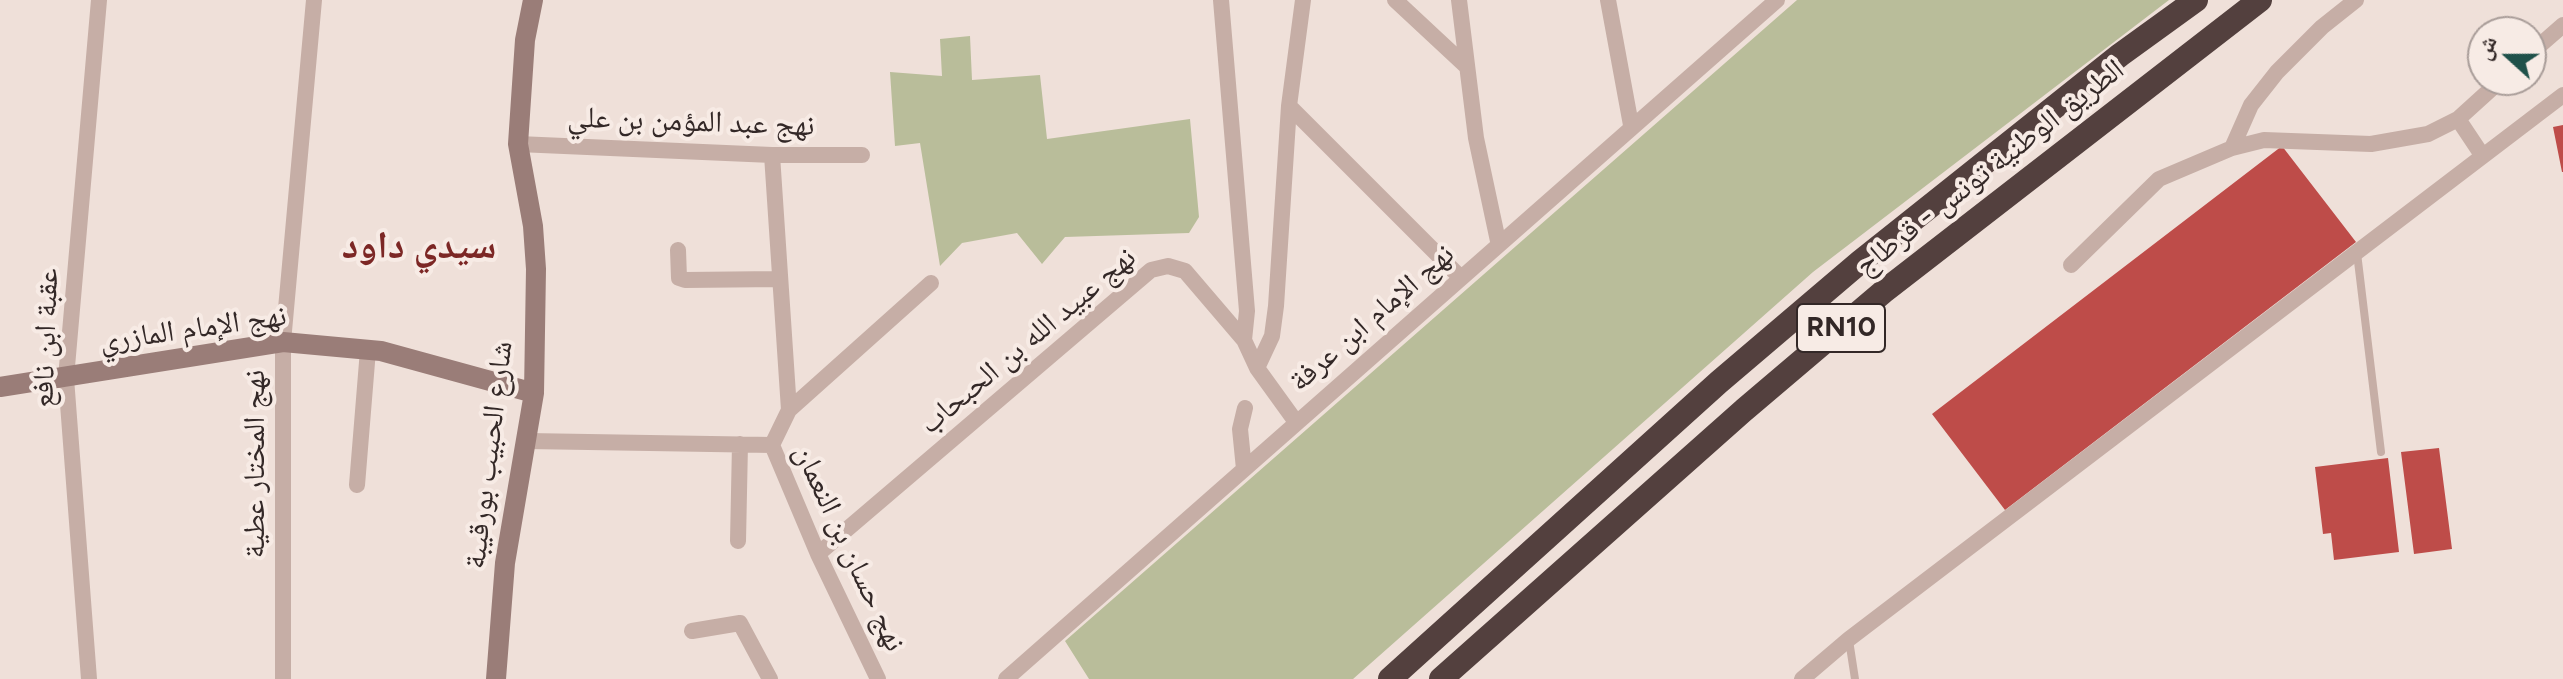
<!DOCTYPE html>
<meta charset="utf-8">
<style>
body{margin:0}
#map{position:relative;width:2563px;height:679px;overflow:hidden;background:#efe0d9;font-family:Figtree,"Noto Naskh Arabic",sans-serif}
canvas{display:block}
.north{position:absolute;left:2467px;top:16px;width:80px;height:80px;box-sizing:border-box;background:#f7ebe5;border:2px solid #a99d99;border-radius:50%;rotate:291deg;font-size:22px;font-weight:700;line-height:32px;text-align:center;color:#332827}
.north::after{content:'';display:block;margin:auto;width:28px;height:36px;background:#1f514a;clip-path:polygon(50% 0,100% 100%,50% 72%,0 100%)}
</style>
<div id="map">
<canvas width="2563" height="679"></canvas>
<div class="north">ش</div>
</div>
<script>
const ctx = document.querySelector('canvas').getContext('2d');
ctx.lineJoin = 'round';
function paint(path, color) { ctx.fillStyle = color; ctx.fill(path, 'evenodd'); }
const toPath = rows => new Path2D(rows.map(r => 'M' + r).join(''));
function strokePath(path, color, width, dash) { ctx.strokeStyle = color; ctx.lineWidth = width; ctx.lineCap = dash ? 'butt' : 'round'; ctx.setLineDash(dash || []); ctx.stroke(path); }
function drawText(font, color, halo, rows, align = 'center') {
  ctx.font = font + ' Figtree,"Noto Naskh Arabic",sans-serif'; ctx.lineWidth = 8; ctx.setLineDash([]); ctx.textBaseline = 'middle'; ctx.strokeStyle = halo; ctx.fillStyle = color; for (const [text, x, y, turn = 0] of rows) {
    ctx.save(); ctx.translate(x, y); ctx.rotate((+turn || 0) * Math.PI / 180); ctx.textAlign = isNaN(turn) ? turn : align; if (halo) ctx.strokeText(text, 0, 0); ctx.fillText(text, 0, 0); ctx.restore();
  }
}
const green = toPath([
 [1797,0,2169,0,1813,272,1353,679,1089,679,1065,641],
 [970,36,972,80,1040,75,1047,139,1190,119,1199,217,1189,233,1065,237,1042,264,1017,233,962,243,940,266,920,143,895,146,890,72,942,76,940,39]
]);
const building = toPath([
 [2563,125,2563,172,2562,172,2553,127],
 [2282,146,2356,242,2005,510,1932,414],
 [2439,448,2452,549,2414,554,2401,452],
 [2388,458,2399,552,2334,560,2331,533,2323,534,2315,467]
]);
const lane = toPath([
 [2357,253,2381,452],
 [1849,640,1855,679]
]);
const street = toPath([
 [1221,0,1247,311,1244,340],
 [1395,0,1467,67],
 [1459,0,1476,138,1498,241],
 [1608,0,1631,125],
 [2531,53,2563,25],
 [1289,106,1461,278],
 [2458,119,2482,155],
 [518,144,772,155,862,155],
 [2232,148,2251,105,2277,72,2322,27,2356,0],
 [772,155,789,410],
 [678,250,679,278,685,280,779,279],
 [2071,265,2159,179,2232,148,2264,140,2371,144,2428,134,2458,119,2501,80],
 [1257,368,1272,336,1276,306,1289,106,1303,0],
 [527,441,772,445,818,554,878,679],
 [772,445,789,410,931,283],
 [1244,469,1240,429,1245,408],
 [357,485,368,350],
 [738,541,740,444],
 [818,554,1151,270,1168,266,1185,271,1244,340,1257,368,1296,422],
 [692,631,740,623,770,679],
 [89,679,66,378,99,0],
 [283,679,283,342,314,0],
 [1006,679,1777,0],
 [1802,679,1849,639,2563,95]
]);
const secondary = toPath([
 [0,387,283,342,381,351,534,393],
 [496,679,505,563,534,393,536,269,533,226,518,144,525,40,533,0]
]);
const highway = toPath([
 [1390,679,1719,382,1860,262,2120,55,2196,0],
 [1441,679,1744,410,1883,292,2260,0]
]);
const shields = [
 [1841,328,88]
];
const shieldNames = [
 ["RN10",1841,328]
];
const streetNames = [
 ["نهج عبد المؤمن بن علي",691,122,2],
 ["الطريق الوطنية تونس - قرطاج",1990,168,-38],
 ["نهج الإمام ابن عرفة",1372,318,-41],
 ["نهج الإمام المازري",193,329,-8],
 ["عقبة ابن نافع",46,338,-88],
 ["نهج عبيد الله بن الحبحاب",1028,341,-40],
 ["شارع الحبيب بورقيبة",489,455,-83],
 ["نهج المختار عطية",255,464,-90],
 ["نهج حسان بن النعمان",849,548,65]
];
const districtNames = [
 ["سيدي داود",419,247]
];
paint(green, '#b9bd9a');
paint(building, '#be4c49');
strokePath(lane, '#c6aea6', 8);
strokePath(street, '#c6aea6', 16);
strokePath(secondary, '#9a7d78', 20);
strokePath(highway, '#53403e', 24);
for (const [x, y, w] of shields) { const box = new Path2D(); box.roundRect(x - w / 2, y - 24, w, 48, 6); ctx.fillStyle = '#f7ebe5'; ctx.fill(box); strokePath(box, '#332827', 2); }
drawText('bold 28px', '#332827', null, shieldNames);
drawText('30px', '#332827', '#f7ebe5', streetNames);
drawText('bold 38px', '#7c2725', '#f7ebe5', districtNames);
</script>
